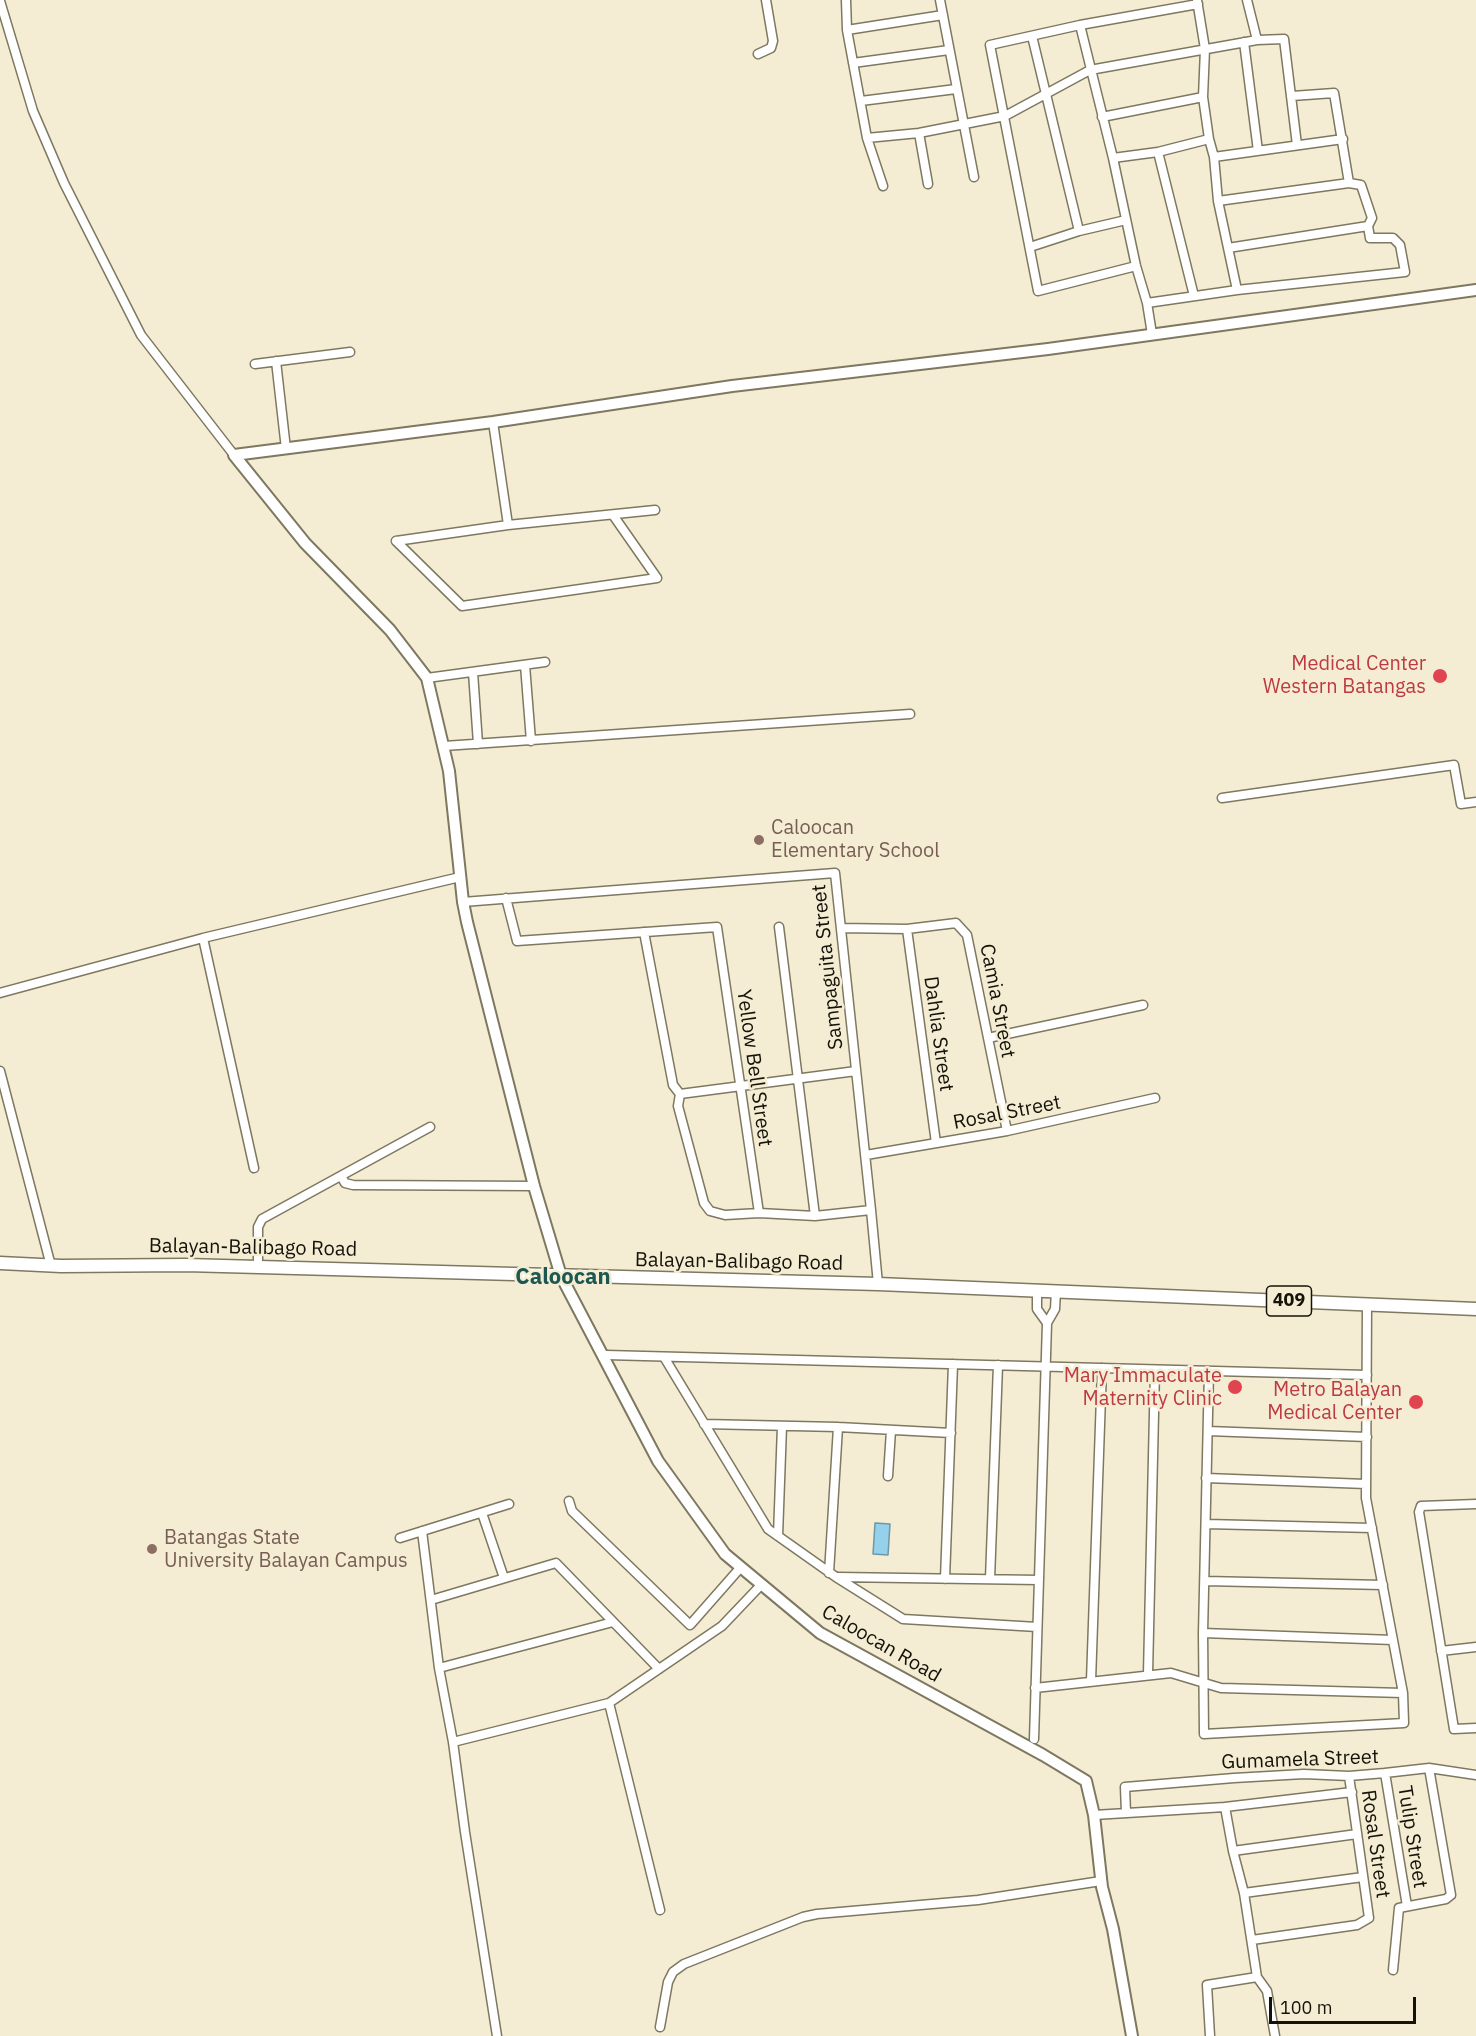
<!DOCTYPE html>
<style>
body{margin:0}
#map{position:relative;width:1476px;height:2036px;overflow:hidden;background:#f4edd3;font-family:"IBM Plex Sans",sans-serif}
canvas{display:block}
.scale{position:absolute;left:1269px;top:1997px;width:147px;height:27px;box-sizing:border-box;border:3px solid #141209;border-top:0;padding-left:8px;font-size:18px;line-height:21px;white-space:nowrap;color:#141209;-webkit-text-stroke:4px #f4edd3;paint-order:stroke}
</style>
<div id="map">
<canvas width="1476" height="2036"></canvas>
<div class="scale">100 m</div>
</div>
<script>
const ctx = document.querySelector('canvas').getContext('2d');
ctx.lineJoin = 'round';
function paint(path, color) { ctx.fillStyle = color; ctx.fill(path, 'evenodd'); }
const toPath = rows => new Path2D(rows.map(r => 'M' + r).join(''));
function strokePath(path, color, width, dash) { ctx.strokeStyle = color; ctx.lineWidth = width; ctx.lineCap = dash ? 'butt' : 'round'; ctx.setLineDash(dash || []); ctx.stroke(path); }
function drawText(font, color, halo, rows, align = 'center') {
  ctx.font = font + ' "IBM Plex Sans",sans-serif'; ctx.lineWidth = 5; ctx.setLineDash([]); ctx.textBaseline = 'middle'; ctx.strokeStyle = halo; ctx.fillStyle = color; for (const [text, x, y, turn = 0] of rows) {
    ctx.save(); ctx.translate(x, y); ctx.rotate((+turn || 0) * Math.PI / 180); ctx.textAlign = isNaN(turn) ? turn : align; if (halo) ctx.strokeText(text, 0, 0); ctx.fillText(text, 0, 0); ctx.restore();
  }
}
const water = toPath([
 [875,1523,890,1524,888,1555,873,1554,875,1523]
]);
const minor = toPath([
 [846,0,847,30,867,138,883,186],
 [940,0,974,177],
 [1197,0,1205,49,1203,97,1209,139,1214,157,1218,201,1237,290],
 [0,1,33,111,64,183,141,335,234,455],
 [1080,25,1113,158,1136,266,1147,303,1152,334],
 [847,30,943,15],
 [1032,36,1079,231],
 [1257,40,1284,39,1297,145],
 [1244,42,1258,151],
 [758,54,771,48,773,41,766,0],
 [853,63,949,50],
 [1292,96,1334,93,1349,183],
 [861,101,956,89],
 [1102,117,1203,97],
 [919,133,928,184],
 [867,138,919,133,1005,116,1090,70,1257,40,1247,0],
 [1158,152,1194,296],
 [1214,157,1343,139],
 [1113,158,1158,152,1209,139],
 [1218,201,1349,183,1361,185,1372,218,1368,226,1228,248],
 [1030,247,1079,231,1126,220],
 [1136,266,1038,291,990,45,1080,25,1198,4],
 [1147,303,1237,290,1405,272,1400,245,1393,238,1370,238,1368,226],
 [276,361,286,449],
 [255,364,350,352],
 [493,422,508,525],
 [396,541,462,606,657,578,613,515],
 [396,541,508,525,655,510],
 [525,665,531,741],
 [473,672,478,744],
 [427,678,545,662],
 [444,746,910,714],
 [1222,798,1454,765,1461,804,1476,802],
 [506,898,517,941,717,927,759,1213],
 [463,902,835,873,871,1210,878,1284],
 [779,927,815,1216],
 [841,928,907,929,956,923,967,935,1007,1131],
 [907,929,936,1143],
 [644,932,673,1085,680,1094,678,1106,704,1203,710,1211,725,1215,759,1213,815,1216,871,1210],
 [203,938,254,1168],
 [0,993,203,938,460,877],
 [988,1038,1143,1005],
 [0,1071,51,1266],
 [680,1094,856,1071],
 [866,1155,1007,1131,1155,1098],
 [341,1176,345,1183,353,1185,534,1186],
 [258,1267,258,1227,262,1219,430,1127],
 [1037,1290,1037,1309,1047,1323],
 [606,1355,1367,1375],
 [664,1357,768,1529,836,1577,903,1619,1037,1627],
 [1209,1371,1203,1633,1204,1734,1404,1723,1403,1693,1366,1498,1367,1304],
 [704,1424,838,1427,951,1433],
 [1208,1431,1367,1437],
 [888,1476,891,1430],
 [1206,1478,1366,1484],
 [569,1501,572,1511,690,1625,741,1567],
 [1476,1504,1421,1506,1419,1512,1454,1729,1476,1728],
 [482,1513,504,1578],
 [1206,1524,1372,1528],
 [422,1531,439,1668,453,1742,465,1832,497,2036],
 [778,1536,782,1426],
 [400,1538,509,1504],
 [829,1573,838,1427],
 [838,1577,1039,1580],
 [945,1579,953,1364],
 [990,1579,998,1365],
 [1205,1581,1383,1585],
 [431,1600,556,1563,659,1669],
 [1203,1633,1393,1640],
 [1441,1651,1476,1647],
 [439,1668,613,1622],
 [1148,1674,1155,1370],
 [1091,1681,1102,1368],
 [1035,1688,1171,1673,1221,1688,1403,1693],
 [609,1703,660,1910],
 [1034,1739,1047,1323,1055,1309,1056,1291],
 [453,1742,609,1703,722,1626,761,1585],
 [1385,1773,1407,1906],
 [1225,1807,1233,1851,1244,1893,1257,1977,1267,1991,1275,2036],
 [1126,1813,1125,1787,1234,1778,1304,1774,1349,1776,1385,1773,1429,1768,1476,1775],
 [1094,1815,1225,1807,1352,1792],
 [1233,1851,1357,1834],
 [1244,1893,1363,1877],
 [1252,1940,1357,1925,1369,1918,1349,1776],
 [1393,1970,1399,1908,1446,1899,1451,1895,1429,1768],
 [660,2027,668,1982,673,1972,684,1964,803,1917,817,1914,978,1900,1101,1881],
 [1210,2036,1207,1985,1257,1977]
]);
const tertiary = toPath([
 [234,455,305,543,390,630,427,678,449,771,463,902,467,922,534,1186,561,1276,658,1461,725,1554,820,1633,1043,1755,1086,1781,1094,1815,1102,1887,1113,1929,1132,2036],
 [234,455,493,422,732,386,1048,349,1476,290]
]);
const primary = toPath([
 [0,1263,61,1266,186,1265,878,1284,1476,1309]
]);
const markers = [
 [1440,676,8,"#e0444e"],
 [759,840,6,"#8d6e63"],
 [1235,1387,8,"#e0444e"],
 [1416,1402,8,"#e0444e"],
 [152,1549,6,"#8d6e63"]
];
const shields = [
 [1289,1301,45]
];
const shieldNames = [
 ["409",1289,1301]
];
const healthNames = [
 ["Medical Center",1426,664],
 ["Western Batangas",1426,687],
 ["Mary Immaculate",1222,1376],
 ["Maternity Clinic",1222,1399],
 ["Metro Balayan",1402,1390],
 ["Medical Center",1402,1413]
];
const educationNames = [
 ["Caloocan",771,828],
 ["Elementary School",771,851],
 ["Batangas State",164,1538],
 ["University Balayan Campus",164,1561]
];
const streetNames = [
 ["Sampaguita Street",828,967,-96],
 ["Camia Street",997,1001,79],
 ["Dahlia Street",938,1034,82],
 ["Yellow Bell Street",754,1068,82],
 ["Rosal Street",1007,1113,-11],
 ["Balayan-Balibago Road",253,1248,1],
 ["Balayan-Balibago Road",739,1262,1],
 ["Caloocan Road",881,1644,30],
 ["Gumamela Street",1300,1760,-2],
 ["Tulip Street",1412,1837,81],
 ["Rosal Street",1375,1844,82]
];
const quarterNames = [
 ["Caloocan",563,1278]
];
paint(water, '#95d1eb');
strokePath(water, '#6e98a7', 1.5);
strokePath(minor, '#7e7861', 11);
strokePath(tertiary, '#7e7861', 14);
strokePath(primary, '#7e7861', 15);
strokePath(minor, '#fff', 8);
strokePath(tertiary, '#fff', 10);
strokePath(primary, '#fff', 12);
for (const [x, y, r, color] of markers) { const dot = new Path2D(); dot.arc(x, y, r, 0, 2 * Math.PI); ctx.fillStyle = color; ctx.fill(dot); strokePath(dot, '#f4edd3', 2); }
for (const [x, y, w] of shields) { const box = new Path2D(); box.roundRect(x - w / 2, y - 15, w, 30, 4.5); ctx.fillStyle = '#f4edd3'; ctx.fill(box); strokePath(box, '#141209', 1.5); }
drawText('bold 18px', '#141209', null, shieldNames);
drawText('20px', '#be3a42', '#f4edd3', healthNames, 'right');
drawText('20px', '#785e54', '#f4edd3', educationNames, 'left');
drawText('20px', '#141209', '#f4edd3', streetNames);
drawText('bold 22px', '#1e5752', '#f4edd3', quarterNames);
</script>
